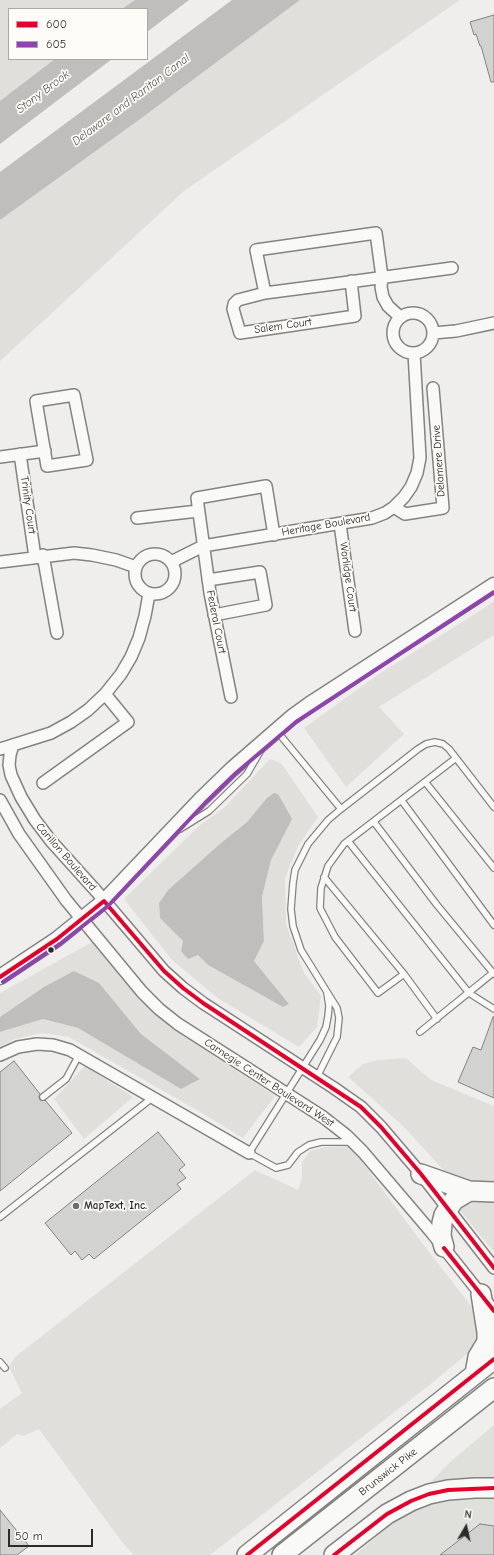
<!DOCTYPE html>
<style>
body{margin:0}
#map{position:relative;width:494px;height:1555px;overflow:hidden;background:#efeeec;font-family:"Comic Neue",sans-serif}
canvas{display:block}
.legend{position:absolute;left:8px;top:8px;width:140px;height:52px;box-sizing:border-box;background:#fdfcf7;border:1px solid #a9a8a5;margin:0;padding:5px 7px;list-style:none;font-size:12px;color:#2b2b2b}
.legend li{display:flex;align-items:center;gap:8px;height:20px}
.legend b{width:20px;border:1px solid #a9a8a5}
.north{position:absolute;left:446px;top:1507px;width:40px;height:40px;-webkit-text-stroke:3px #fdfcf7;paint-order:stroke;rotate:9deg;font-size:11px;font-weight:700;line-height:16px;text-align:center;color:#2b2b2b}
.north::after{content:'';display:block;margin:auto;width:14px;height:18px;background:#2b2b2b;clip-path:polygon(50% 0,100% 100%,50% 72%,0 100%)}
.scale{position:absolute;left:8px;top:1529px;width:85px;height:18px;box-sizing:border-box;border:2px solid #2b2b2b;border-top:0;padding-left:5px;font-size:12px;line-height:14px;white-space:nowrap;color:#2b2b2b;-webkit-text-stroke:3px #fdfcf7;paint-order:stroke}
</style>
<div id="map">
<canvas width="494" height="1555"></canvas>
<ul class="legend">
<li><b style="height:5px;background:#e4002b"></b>600</li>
<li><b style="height:5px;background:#8e44ad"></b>605</li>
</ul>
<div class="north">N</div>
<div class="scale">50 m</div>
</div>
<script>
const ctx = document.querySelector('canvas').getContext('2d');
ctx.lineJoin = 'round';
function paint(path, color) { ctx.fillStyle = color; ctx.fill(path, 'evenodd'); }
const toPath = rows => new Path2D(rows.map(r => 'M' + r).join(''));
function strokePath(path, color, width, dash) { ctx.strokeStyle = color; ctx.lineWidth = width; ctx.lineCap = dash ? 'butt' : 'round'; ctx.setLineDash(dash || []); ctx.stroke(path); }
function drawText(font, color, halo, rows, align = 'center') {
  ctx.font = font + ' "Comic Neue",sans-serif'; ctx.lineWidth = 3.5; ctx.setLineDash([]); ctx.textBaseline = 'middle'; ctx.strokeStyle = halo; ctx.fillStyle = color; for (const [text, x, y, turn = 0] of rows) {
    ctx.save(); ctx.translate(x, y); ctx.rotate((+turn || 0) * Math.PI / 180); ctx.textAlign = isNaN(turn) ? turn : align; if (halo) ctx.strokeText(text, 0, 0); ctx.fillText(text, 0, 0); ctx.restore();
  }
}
const built = toPath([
 [494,1425,494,1555,355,1555,383,1531,449,1463]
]);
const green = toPath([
 [0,0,150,0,138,9,9,9,9,59,75,59,0,118],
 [300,0,460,0,184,191,0,361,0,220,143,117],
 [494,601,494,635,379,707,404,734,346,787,304,728,379,674,483,609],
 [270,759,281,763,318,817,298,846,285,878,286,924,304,973,321,996,317,1027,299,1047,219,999,172,960,124,899,200,825,225,807],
 [267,798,291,819,271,860,262,897,264,941,254,961,289,1004,283,1007,208,965,198,955,181,951,183,941,160,918,159,903,168,890,221,843,247,822],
 [94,941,140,997,182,1035,275,1096,243,1138,202,1113,69,1037,42,1033,14,1039,0,1047,0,1032,43,1019,78,1028,181,1089,200,1079,141,1034,99,983,0,1017,0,993],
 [406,1058,431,1080,494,1106,494,1183,473,1183,450,1177,403,1126,348,1077,363,1064,377,1060],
 [85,1066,133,1097,84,1139,54,1099],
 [350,1146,422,1243,475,1311,480,1343,432,1383,210,1555,134,1555,122,1542,39,1429,24,1436,17,1434,0,1448,0,1409,22,1393,9,1367,15,1357,255,1170,298,1190,302,1178,302,1162,310,1151,325,1147],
 [467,1199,494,1200,494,1252,457,1207]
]);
const water = toPath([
 [135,0,189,0,147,32,147,9,122,9],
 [232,0,300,0,143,117,0,220,0,172],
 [55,59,112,59,0,144,0,101],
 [274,793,278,794,292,819,271,860,262,897,264,941,254,961,289,1004,283,1007,208,965,198,955,188,959,181,951,183,941,160,918,159,903,168,890,221,843,247,822,267,798],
 [74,971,99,983,141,1034,200,1079,181,1089,78,1028,43,1019,0,1032,0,1017,44,987]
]);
const building = toPath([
 [494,15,494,82,491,82,481,46,480,46,476,34,474,35,470,22,494,15],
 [493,1017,494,1017,494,1098,458,1082,473,1047,481,1050,493,1017],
 [14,1061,40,1094,39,1097,40,1100,45,1100,72,1133,0,1191,0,1072,14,1061],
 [158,1132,185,1165,179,1170,186,1178,177,1184,181,1189,94,1259,89,1254,82,1260,75,1251,71,1255,45,1223,158,1132],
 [0,1510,29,1546,17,1555,0,1555,0,1510],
 [480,1524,494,1526,494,1555,440,1555,480,1524]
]);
const service = toPath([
 [276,730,341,809],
 [426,783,494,868],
 [402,801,494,925],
 [374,822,437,905,494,974],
 [180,829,209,811,247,774,261,750],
 [348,841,469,993,494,1009],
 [324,877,404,974],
 [327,993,329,1006,328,1016,326,1027,320,1040,249,1153,276,1168,288,1165,298,1152,309,1145,321,1142,352,1142],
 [437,1019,404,974,378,993,335,937,320,908,321,888,328,866,344,844,456,758],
 [420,1032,494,972],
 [317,1077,337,1037,339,1018,337,1008,301,950,293,926,291,909,293,883,295,870,308,844,328,820,341,809,418,749,426,744,435,742,443,744,449,749,494,807],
 [43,1097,66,1079,79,1055],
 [0,1217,152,1098],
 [0,1362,5,1368]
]);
const minor = toPath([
 [351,281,355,316,240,333,233,309,234,304,238,300,265,293,334,284,452,268],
 [265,293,256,250,376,233,382,277,381,287,383,297,388,306,400,317],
 '393 333a20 20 0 1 1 40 0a20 20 0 1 1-40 0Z',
 [433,333,456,331,494,323],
 [74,395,87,460,47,466,36,401,74,395],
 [20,454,35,557],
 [0,457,45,451],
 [394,507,405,514,443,508,433,388],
 [137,518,198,511],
 [340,524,355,631],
 '135 574a20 20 0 1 1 40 0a20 20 0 1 1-40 0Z',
 [43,555,57,633],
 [0,562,74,553,92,555,116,560,136,567],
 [171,562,203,546,372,518,385,513,394,507,404,497,411,487,417,473,420,458,414,353],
 [208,580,260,572,266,605,214,615],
 [231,697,210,593,197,498,266,486,274,535],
 [13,745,10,755,9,765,11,775,21,797,35,820,51,841,97,892,164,971,183,988,203,1003,334,1088,361,1107,381,1127,421,1174,494,1268],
 [0,749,51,733,71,722,88,710,105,694,121,674,131,657,139,638,145,616,149,594],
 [43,783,128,722,105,694],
 [0,800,19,834,66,900,142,992,159,1009,178,1024,323,1117,346,1135,363,1152,432,1233,494,1311],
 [0,1055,18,1047,37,1044,53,1045,70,1050,249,1153]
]);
const tertiary = toPath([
 [0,977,57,939,104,901,201,799,232,769,292,717,310,704,494,585]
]);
const trunk = toPath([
 [421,1174,469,1191,494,1192],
 [444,1247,441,1236,442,1223,444,1215,454,1200,469,1191],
 [475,1374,478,1357,487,1342,487,1332,481,1294],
 [247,1555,494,1359],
 [282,1555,494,1388],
 [334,1555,387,1514,411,1501,429,1494,448,1490,475,1488,494,1488]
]);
const bus1 = toPath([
 [0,977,57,939,104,901,164,971,183,988,203,1003,361,1107,381,1127,421,1174,494,1268],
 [444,1248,494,1311],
 [247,1555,494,1359],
 [334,1555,387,1514,411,1501,429,1494,448,1490,494,1488]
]);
const bus2 = toPath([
 [3,982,60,944,108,906,205,803,236,773,296,722,494,592]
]);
const markers = [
 [51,950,3.5,"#2b2b2b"],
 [76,1206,4,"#706f6f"]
];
const streetNames = [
 ["Salem Court",283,326,-8],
 ["Delamere Drive",439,461,-94],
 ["Trinity Court",28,505,82],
 ["Heritage Boulevard",326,525,-10],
 ["Worlidge Court",348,577,82],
 ["Federal Court",216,622,79],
 ["Carillon Boulevard",66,857,49],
 ["Carnegie Center Boulevard West",269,1083,33],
 ["Brunswick Pike",388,1472,-38]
];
const poiNames = [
 ["MapText, Inc.",84,1206]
];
const waterNames = [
 ["Stony Brook",43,92,-37],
 ["Delaware and Raritan Canal",131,100,-37]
];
paint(built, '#dfdfdc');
paint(green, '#e0dfdc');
paint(water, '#bfbebc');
paint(building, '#d2d2d0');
strokePath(building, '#838382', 1);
strokePath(service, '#838382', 8);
strokePath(minor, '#838382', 14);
strokePath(tertiary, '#838382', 17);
strokePath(trunk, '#838382', 22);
strokePath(service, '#f9f9f7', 5.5);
strokePath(minor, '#f9f9f7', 11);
strokePath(tertiary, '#f9f9f7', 14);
strokePath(trunk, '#f9f9f7', 19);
strokePath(bus1, '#e4002b', 4);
strokePath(bus2, '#8e44ad', 4);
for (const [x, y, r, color] of markers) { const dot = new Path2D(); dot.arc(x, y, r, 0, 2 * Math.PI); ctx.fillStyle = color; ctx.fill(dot); strokePath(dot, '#fdfcf7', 1.5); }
drawText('11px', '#2b2b2b', '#fdfcf7', streetNames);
drawText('bold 11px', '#2b2b2b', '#fdfcf7', poiNames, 'left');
drawText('italic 12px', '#575756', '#fdfcf7', waterNames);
</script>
